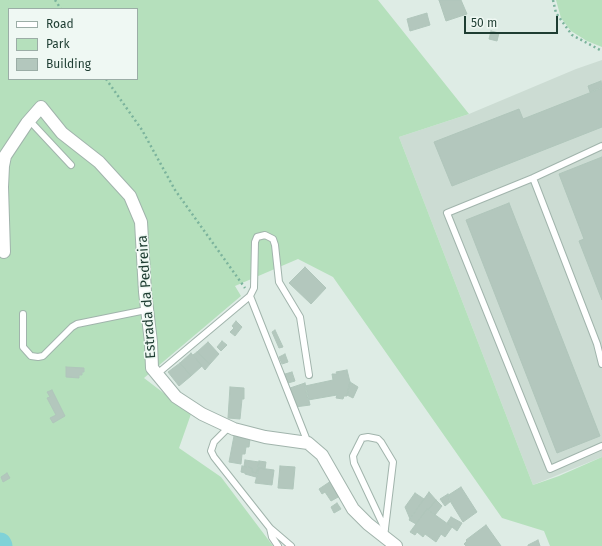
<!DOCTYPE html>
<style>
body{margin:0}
#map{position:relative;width:602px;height:546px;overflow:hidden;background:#deece5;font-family:"Fira Sans",sans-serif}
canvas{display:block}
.legend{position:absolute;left:8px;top:8px;width:130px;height:72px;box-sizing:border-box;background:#eff8f3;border:1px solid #9bada6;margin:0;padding:5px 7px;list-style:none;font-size:12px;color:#1e3d32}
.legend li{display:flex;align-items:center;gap:8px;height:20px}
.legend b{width:20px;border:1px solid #9bada6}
.scale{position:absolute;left:464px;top:16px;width:94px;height:18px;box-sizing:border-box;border:2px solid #1e3d32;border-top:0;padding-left:5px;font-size:12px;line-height:14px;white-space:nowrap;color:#1e3d32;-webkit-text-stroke:3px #eff8f3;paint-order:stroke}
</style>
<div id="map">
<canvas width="602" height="546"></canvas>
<ul class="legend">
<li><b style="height:5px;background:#fff"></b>Road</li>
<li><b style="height:11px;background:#b5e0bc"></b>Park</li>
<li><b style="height:11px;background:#b3c7bd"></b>Building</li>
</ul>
<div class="scale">50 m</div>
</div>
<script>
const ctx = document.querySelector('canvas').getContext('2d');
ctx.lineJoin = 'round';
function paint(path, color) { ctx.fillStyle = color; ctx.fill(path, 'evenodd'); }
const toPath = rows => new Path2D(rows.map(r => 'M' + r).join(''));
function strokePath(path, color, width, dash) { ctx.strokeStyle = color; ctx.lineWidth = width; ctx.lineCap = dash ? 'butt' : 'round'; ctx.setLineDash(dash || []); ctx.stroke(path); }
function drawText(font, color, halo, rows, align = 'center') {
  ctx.font = font + ' "Fira Sans",sans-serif'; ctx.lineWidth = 3; ctx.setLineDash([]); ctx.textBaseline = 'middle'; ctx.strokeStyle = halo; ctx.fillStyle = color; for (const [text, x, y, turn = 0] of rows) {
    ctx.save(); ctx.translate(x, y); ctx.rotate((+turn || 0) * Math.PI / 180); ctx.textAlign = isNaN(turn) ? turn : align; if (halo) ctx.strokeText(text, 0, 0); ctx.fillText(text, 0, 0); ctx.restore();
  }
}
const built = toPath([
 [602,60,602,457,533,485,399,137,469,114,576,69]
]);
const green = toPath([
 [0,0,378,0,469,114,399,137,533,485,559,476,602,457,602,546,550,546,544,531,502,518,333,277,298,259,235,286,241,296,144,378,191,414,179,448,221,477,273,546,0,546],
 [9,9,137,9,137,79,9,79],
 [556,0,602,0,602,47,587,41,571,31,561,18]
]);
const river = toPath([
 [0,544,1,546]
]);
const building = toPath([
 [439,0,461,0,467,14,446,21,439,0],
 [427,14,430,25,410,31,407,19,427,13,427,14],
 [491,31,499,33,497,41,489,39,491,31],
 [601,81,602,87,590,92,588,86,601,81],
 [602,88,602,127,452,186,434,142,519,109,523,119,602,88],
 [602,157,602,300,579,241,584,239,559,174,602,157],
 [509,203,600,436,557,453,466,220,509,203],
 [305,267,326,288,311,304,289,283,305,267],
 [236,321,242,327,235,336,230,332,234,328,232,326,236,321],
 [275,330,283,347,279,348,272,332,275,330],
 [222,341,227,345,221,351,217,347,222,341],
 [208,342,219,354,210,364,197,352,208,342],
 [197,352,210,364,205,370,193,355,197,352],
 [191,353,202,366,191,376,180,363,191,353],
 [285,354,288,362,282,364,279,357,285,354],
 [180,363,191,376,179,386,168,372,180,363],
 [66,367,84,368,84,372,82,372,82,375,79,375,79,378,66,377,66,367],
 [347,370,350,382,347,396,344,396,343,399,336,398,337,395,308,400,305,386,333,380,332,374,337,374,336,372,347,370],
 [292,372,295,381,288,383,285,374,292,372],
 [350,382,358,387,353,398,347,395,350,382],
 [305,383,310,405,295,407,290,388,305,383],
 [230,387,244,388,244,399,242,399,240,419,228,418,230,387],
 [52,390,65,416,53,423,50,418,56,415,47,398,50,397,47,392,52,390],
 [234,436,250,439,249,447,246,447,245,454,242,454,241,464,229,462,234,436],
 [245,460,259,462,257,473,252,472,252,468,244,466,245,460],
 [259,461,266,462,265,469,259,468,258,472,257,472,259,461],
 [242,466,252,468,252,472,257,473,256,477,245,474,245,473,241,472,242,466],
 [280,466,295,467,293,489,278,488,280,466],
 [259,468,274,470,272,485,255,483,259,468],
 [7,473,10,478,3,482,1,477,7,473],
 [331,481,340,496,331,501,325,492,322,494,319,489,331,481],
 [461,487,477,512,463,522,447,496,461,487],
 [429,492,436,500,428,510,427,509,416,524,409,520,429,492],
 [415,493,424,499,410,519,405,507,415,493],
 [448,494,449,496,447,496,451,501,445,506,440,499,448,494],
 [436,500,442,506,435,515,428,510,436,500],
 [337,503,341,509,334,513,331,507,337,503],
 [427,509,452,527,445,537,441,534,436,542,425,534,423,537,417,532,415,535,410,532,427,509],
 [451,517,462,523,457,531,447,523,451,517],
 [486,525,501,546,466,546,464,544,467,541,466,540,486,525],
 [538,540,540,546,528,546,528,545,538,540]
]);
const path = toPath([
 [55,0,61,9],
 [553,0,556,13,572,35,602,51],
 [106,79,142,130,175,190,245,288]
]);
const lane = toPath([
 [29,120,71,165],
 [602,146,533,178,447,213,550,469,602,446],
 [533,178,597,344,602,364],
 [250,296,308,443],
 [23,314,23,347,31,356,38,357,43,356,72,327,77,324,146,310],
 [157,374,250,296,254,288,255,242,257,237,265,235,273,239,275,245,279,282,300,317,309,375],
 [229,427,214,442,211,451,214,457,270,528,291,546],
 [270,528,272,537,278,546],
 [384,537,393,462,381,442,378,439,368,437,362,438,353,456,354,463,385,529]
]);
const street = toPath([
 [4,252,2,187,3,166,5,156,27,123,41,107,62,133,99,162,130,196,141,222,145,292,151,342,152,368,176,397,202,414,234,429,265,437,308,443,322,455,353,509,368,524,396,546]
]);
const streetNames = [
 ["Estrada da Pedreira",147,297,-94]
];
paint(built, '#ccdcd3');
paint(green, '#b5e0bc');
strokePath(river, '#80d2d7', 23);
paint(building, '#b3c7bd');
strokePath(building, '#b0c6bb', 1);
strokePath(lane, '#a1b4ac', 8);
strokePath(street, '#a1b4ac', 14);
strokePath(path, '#7bb39c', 2.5, [2, 3]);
strokePath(lane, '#fff', 6);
strokePath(street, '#fff', 12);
drawText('14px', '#1e3d32', '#eff8f3', streetNames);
</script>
